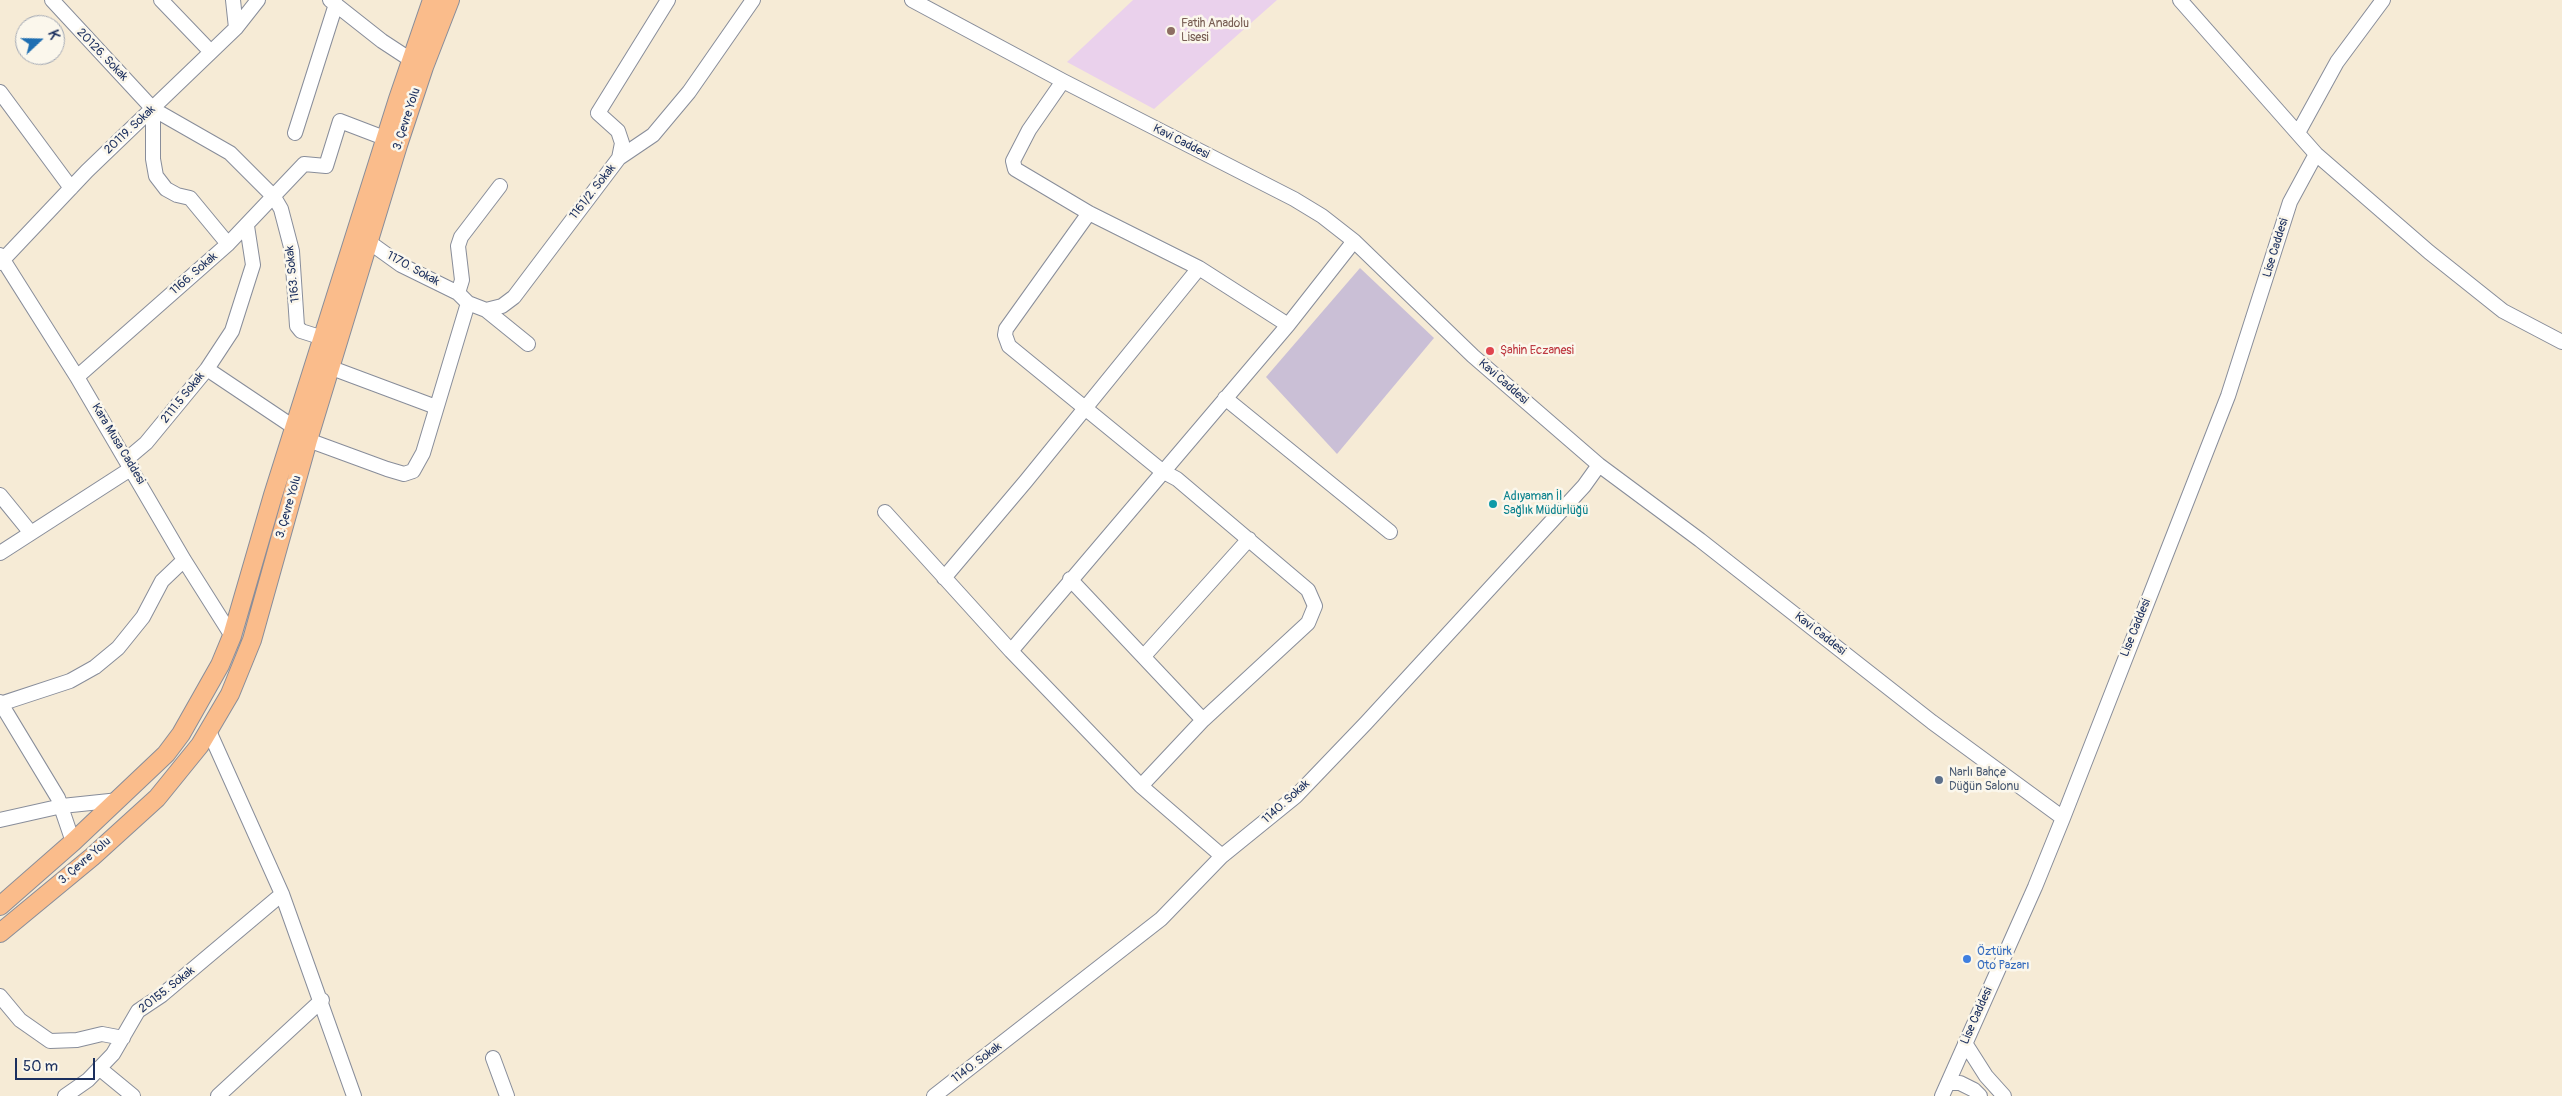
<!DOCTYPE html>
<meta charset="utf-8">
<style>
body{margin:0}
#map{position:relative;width:2562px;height:1096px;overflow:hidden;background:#f6ebd6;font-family:Pangolin,sans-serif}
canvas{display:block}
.north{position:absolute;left:15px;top:15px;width:50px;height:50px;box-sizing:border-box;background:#fbf7ec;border:1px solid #a1a7b3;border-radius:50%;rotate:69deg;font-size:14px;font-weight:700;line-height:20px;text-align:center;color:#1b2f5e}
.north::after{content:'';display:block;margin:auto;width:18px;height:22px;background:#1f6fb2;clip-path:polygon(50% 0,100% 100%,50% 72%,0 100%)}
.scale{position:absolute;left:15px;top:1058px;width:80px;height:22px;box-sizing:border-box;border:2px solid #1b2f5e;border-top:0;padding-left:6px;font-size:15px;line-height:18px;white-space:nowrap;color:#1b2f5e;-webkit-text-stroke:4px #fbf7ec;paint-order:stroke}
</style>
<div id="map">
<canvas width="2562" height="1096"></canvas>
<div class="north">K</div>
<div class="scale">50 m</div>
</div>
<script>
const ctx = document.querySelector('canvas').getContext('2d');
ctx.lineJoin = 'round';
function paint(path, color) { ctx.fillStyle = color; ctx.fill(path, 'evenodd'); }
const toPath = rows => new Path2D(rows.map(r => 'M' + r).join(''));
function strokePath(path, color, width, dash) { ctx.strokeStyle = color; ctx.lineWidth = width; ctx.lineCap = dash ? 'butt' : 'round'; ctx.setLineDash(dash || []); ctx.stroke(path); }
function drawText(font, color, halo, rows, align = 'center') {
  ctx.font = font + ' Pangolin,sans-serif'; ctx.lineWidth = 5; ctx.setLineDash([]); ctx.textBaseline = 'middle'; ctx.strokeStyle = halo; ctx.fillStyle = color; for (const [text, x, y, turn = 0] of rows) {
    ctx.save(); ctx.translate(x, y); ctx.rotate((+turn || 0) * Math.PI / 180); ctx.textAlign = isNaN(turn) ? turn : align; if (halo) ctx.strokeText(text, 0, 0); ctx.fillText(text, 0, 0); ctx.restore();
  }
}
const built = toPath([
 [1133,0,1277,0,1154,109,1067,62]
]);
const industrial = toPath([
 [1360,268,1434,338,1337,454,1266,377]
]);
const minor = toPath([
 [52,0,153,109,230,153,274,197,281,209,292,251,297,326,301,331,323,338],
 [161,0,210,51],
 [233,0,236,28],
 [330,0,382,41,411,60],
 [912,0,1063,81,1294,199,1322,216,1354,241,1473,356,1599,465,1700,540,1932,722,2063,818],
 [2180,0,2316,154,2429,252,2503,311,2562,342],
 [1063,81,1029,130,1013,161,1015,169,1089,213,1199,268,1288,325],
 [0,92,71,188],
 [153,109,153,159,156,176,166,189,177,195,190,198,228,244],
 [295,133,336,4],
 [2298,133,2337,62,2383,0],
 [619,158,622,143,618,131,598,113,668,0],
 [1089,213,1006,329,1005,335,1009,346,1162,471,1177,479,1308,590,1315,606,1308,623,1203,720,1141,786],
 [369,242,401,265,458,293,468,303,486,310,528,344],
 [0,255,77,377,184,560,232,636],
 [0,263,87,171,236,28,258,0],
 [458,293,462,280,458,246,461,237,500,186],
 [486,310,502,306,514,297,619,158,653,135,689,92,753,0],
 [329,367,436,407],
 [207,369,232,331,253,265,247,226],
 [77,377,228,244,304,164,326,166,340,121,387,139],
 [1225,398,1390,532],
 [308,440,387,469,404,474,413,471,423,453,468,303],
 [127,459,146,443,207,369,295,428],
 [0,495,31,533],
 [885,512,1011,651,1141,786,1222,856],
 [0,553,132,468],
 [944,578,1026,481,1199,268],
 [1070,579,1203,720],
 [1011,651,1288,325,1354,241],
 [1144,656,1249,539],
 [0,702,58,798,73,842],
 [0,704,70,681,95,667,118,648,143,617,162,581,184,560],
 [209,731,282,894,354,1096],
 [0,820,62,806,119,800],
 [0,996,20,1020,50,1041,77,1040,102,1034,123,1038],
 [1965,1043,1986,1076,2004,1096],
 [493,1058,507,1096],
 [99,1068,133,1096],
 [1948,1083,1960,1083,1974,1090,1980,1096],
 [65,1096,88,1080,113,1054,138,1011,162,995,282,894],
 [218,1096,322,1000],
 [934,1096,1161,919,1222,856,1296,796,1366,723,1584,486,1599,465],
 [1942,1096,2035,887,2063,818,2228,396,2290,202,2316,154]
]);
const major = toPath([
 [0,906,73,842,166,754,181,734,220,665,232,636,273,495,398,99,432,0],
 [0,933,92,857,157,798,200,745,230,694,252,640,308,440,398,145,424,67,450,0]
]);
const markers = [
 [1171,31,5,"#8d6e63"],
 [1490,351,5,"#e0444e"],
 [1493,504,5,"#0f9aa8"],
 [1939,780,5,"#5c6f8a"],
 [1967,959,5,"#3f7fe0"]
];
const educationNames = [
 ["Fatih Anadolu",1181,24],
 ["Lisesi",1181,38]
];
const streetNames = [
 ["20126. Sokak",102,55,46],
 ["3. Çevre Yolu",407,119,-72],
 ["20119. Sokak",130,130,-43],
 ["Kavi Caddesi",1181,142,27],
 ["1161/2. Sokak",593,192,-52],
 ["Lise Caddesi",2276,248,-73],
 ["1170. Sokak",413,269,29],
 ["1166. Sokak",194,274,-41],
 ["1163. Sokak",293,274,-96],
 ["Kavi Caddesi",1503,382,41],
 ["2111.5 Sokak",183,398,-51],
 ["Kara Musa Caddesi",118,444,59],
 ["3. Çevre Yolu",289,507,-74],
 ["Lise Caddesi",2136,628,-68],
 ["Kavi Caddesi",1820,634,38],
 ["1140. Sokak",1286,802,-42],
 ["3. Çevre Yolu",85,861,-41],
 ["20155. Sokak",167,990,-38],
 ["Lise Caddesi",1977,1016,-66],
 ["1140. Sokak",977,1063,-37]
];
const healthNames = [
 ["Şahin Eczanesi",1500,351]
];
const cultureNames = [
 ["Adıyaman İl",1503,497],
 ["Sağlık Müdürlüğü",1503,511]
];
const serviceNames = [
 ["Narlı Bahçe",1949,773],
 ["Düğün Salonu",1949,787]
];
const shopNames = [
 ["Öztürk",1977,952],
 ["Oto Pazarı",1977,966]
];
paint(built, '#ead1ec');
paint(industrial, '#cabfd6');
strokePath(minor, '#888d9a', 16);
strokePath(major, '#888d9a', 20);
strokePath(minor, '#fff', 14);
strokePath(major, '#fabc8b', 18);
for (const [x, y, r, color] of markers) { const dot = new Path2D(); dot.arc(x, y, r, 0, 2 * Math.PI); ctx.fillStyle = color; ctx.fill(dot); strokePath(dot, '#fbf7ec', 2); }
drawText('12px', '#785e54', '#fbf7ec', educationNames, 'left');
drawText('12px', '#1b2f5e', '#fbf7ec', streetNames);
drawText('12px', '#be3a42', '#fbf7ec', healthNames, 'left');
drawText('12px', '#0d838f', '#fbf7ec', cultureNames, 'left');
drawText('12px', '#4e5e75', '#fbf7ec', serviceNames, 'left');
drawText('12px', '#366cbe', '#fbf7ec', shopNames, 'left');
</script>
